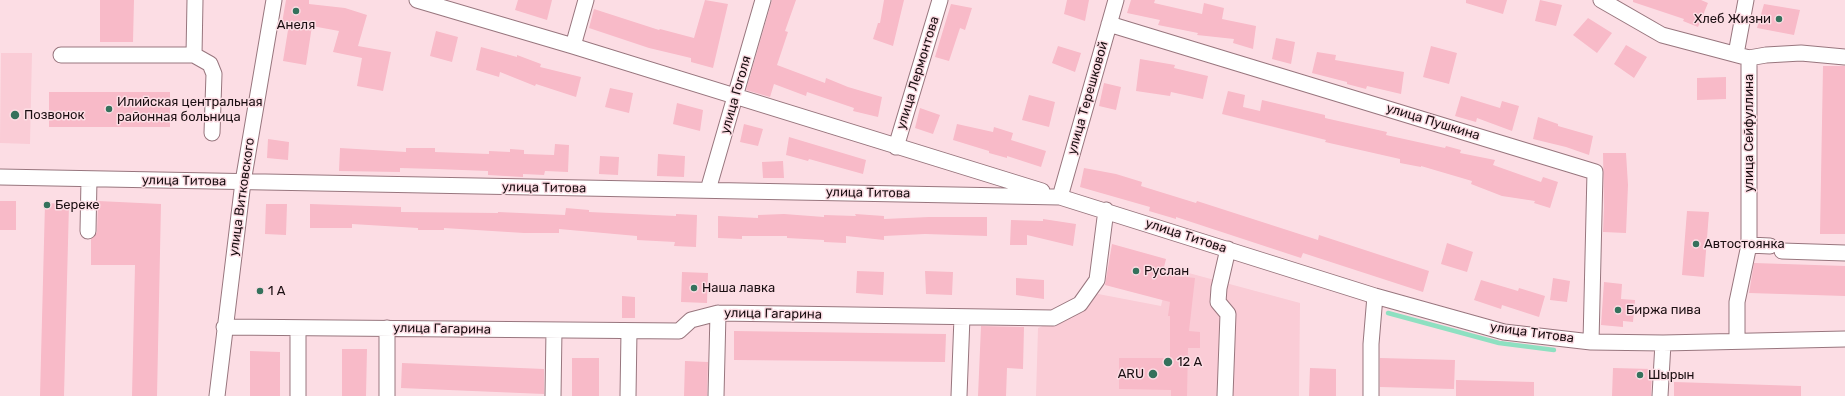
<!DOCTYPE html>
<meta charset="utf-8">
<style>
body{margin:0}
canvas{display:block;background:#fcdde4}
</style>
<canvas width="1845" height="396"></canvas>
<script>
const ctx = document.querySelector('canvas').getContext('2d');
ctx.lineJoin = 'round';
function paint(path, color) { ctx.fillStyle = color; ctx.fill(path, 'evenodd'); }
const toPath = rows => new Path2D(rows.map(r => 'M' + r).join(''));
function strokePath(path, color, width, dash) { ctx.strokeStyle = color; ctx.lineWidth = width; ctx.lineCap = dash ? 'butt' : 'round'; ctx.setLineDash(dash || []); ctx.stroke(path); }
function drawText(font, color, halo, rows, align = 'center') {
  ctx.font = font + ' Rubik,sans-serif'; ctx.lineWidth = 3; ctx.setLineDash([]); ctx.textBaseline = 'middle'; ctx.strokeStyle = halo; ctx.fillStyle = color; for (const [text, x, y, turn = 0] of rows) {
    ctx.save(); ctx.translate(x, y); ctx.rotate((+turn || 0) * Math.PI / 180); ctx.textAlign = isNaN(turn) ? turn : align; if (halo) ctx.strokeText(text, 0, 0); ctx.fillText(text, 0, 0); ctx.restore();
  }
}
const built = toPath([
 [1,53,32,53,30,144,0,143],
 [1170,268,1300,303,1299,396,1036,396,1038,328,1084,309,1093,293,1161,306]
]);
const stream = toPath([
 [1388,313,1499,343,1554,350]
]);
const building = toPath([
 [100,0,134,0,133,42,100,42],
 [286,0,309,0,309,4,345,8,367,15,358,46,391,52,383,91,357,86,362,58,333,52,339,31,312,26,306,65,283,61,289,24,282,23],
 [518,0,552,0,547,20,515,10],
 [705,0,728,4,713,68,691,62,691,58,649,48,589,28,594,9,659,30,660,29,694,38],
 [772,0,796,0,785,31,788,32,777,65,825,83,826,78,848,87,882,97,878,117,853,111,854,108,807,92,806,96,774,84,770,97,746,90],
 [884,0,904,0,893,46,873,39,878,23,880,23],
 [1067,0,1089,0,1085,21,1064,14],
 [1131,0,1155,0,1154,3,1202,14,1204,3,1224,8,1222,19,1256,26,1253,49,1233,43,1234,39,1197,35,1198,33,1158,25,1160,20,1127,13],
 [1466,0,1507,0,1503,14,1466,3],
 [1540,0,1562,5,1556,26,1535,21],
 [1633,0,1701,0,1708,3,1698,27,1683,21,1684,19,1633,2],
 [951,4,972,8,965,30,960,28,949,61,935,57],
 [1764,4,1800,10,1794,35,1757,28],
 [1588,18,1612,33,1597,53,1573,35],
 [436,31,458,37,452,62,430,56],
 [1276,38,1295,42,1291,64,1272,59],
 [1626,45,1647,57,1634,78,1614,64],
 [1058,46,1081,53,1075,72,1052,63],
 [1431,46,1457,53,1449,84,1423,77],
 [481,47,517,57,517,55,541,64,540,67,581,77,576,97,536,84,535,86,500,72,499,77,476,70],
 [1317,52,1336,55,1335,60,1404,72,1401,94,1367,86,1366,89,1347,84,1347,82,1312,73],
 [1140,59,1175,65,1174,68,1208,76,1203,99,1171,92,1170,96,1136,91],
 [1823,66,1845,66,1845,234,1820,234],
 [1726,77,1726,99,1697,100,1697,78],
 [1104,83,1121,87,1116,110,1099,106],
 [610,88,633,93,629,113,605,107],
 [1228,91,1245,95,1243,107,1260,111,1262,100,1325,115,1325,118,1387,132,1386,135,1445,148,1446,146,1461,150,1460,153,1495,160,1493,165,1541,182,1543,177,1558,182,1550,208,1534,203,1535,201,1502,196,1471,184,1472,181,1421,166,1421,167,1400,163,1400,159,1325,142,1326,140,1222,114],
 [49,92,170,92,170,127,49,127],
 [1029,95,1055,102,1049,127,1022,120],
 [1461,96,1500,108,1502,101,1519,106,1512,131,1477,118,1476,122,1455,116],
 [677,103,703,110,700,131,673,124],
 [920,108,940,115,933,134,915,128],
 [1538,117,1558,124,1558,126,1593,136,1589,155,1566,147,1533,139],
 [744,124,763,129,758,146,740,142],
 [957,124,993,132,994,127,1013,133,1011,140,1046,151,1041,167,1007,156,1007,158,989,153,989,151,953,140],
 [789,137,866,160,863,174,809,159,808,161,786,155],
 [268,139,289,142,288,160,267,158],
 [555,144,569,145,568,172,545,171,544,175,523,174,523,177,488,175,488,171,436,169,400,168,400,172,339,171,340,148,406,152,406,148,435,148,435,152,489,154,489,151,510,152,510,149,524,150,524,154,554,155],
 [1603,153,1626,153,1628,185,1626,233,1603,232,1604,207],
 [658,154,685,156,684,177,657,176],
 [600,156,619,157,618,175,599,174],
 [783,161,784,178,763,178,762,162],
 [1084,168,1116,174,1142,182,1141,186,1196,203,1197,201,1318,240,1319,235,1429,271,1423,292,1303,253,1301,258,1176,217,1176,219,1149,211,1150,207,1080,187],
 [0,201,16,201,16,230,0,230],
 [98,201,161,204,157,396,132,396,135,265,91,265,91,239,97,232],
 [45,203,69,204,64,396,40,396],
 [266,204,287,204,286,235,265,234],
 [310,204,401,207,401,212,498,213,498,212,565,215,566,208,589,210,589,212,676,216,676,214,697,215,696,247,674,246,675,242,637,240,637,236,559,229,559,233,524,233,444,228,444,230,418,230,418,228,352,224,352,228,310,228],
 [1687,211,1709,212,1704,277,1682,275],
 [784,214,824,217,824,215,856,216,855,214,884,216,884,219,929,217,987,217,987,236,925,234,884,236,884,240,846,236,846,243,824,242,824,240,787,238,787,236,742,236,742,239,718,238,718,216,758,218,758,215],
 [1043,219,1076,224,1073,246,1027,235,1027,245,1010,245,1011,220,1043,221],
 [1447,243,1473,252,1467,272,1441,264],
 [1112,244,1166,259,1164,267,1168,268,1166,275,1195,278,1189,331,1200,332,1200,348,1188,348,1187,396,1171,396,1171,390,1119,389,1119,358,1170,358,1170,316,1168,316,1170,302,1105,285],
 [1754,263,1845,266,1845,296,1749,293],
 [857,271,884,272,883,295,856,293],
 [925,271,953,272,952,295,926,294],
 [682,272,708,273,707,303,681,302],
 [1016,278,1044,280,1044,299,1016,295],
 [1553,278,1570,281,1567,302,1550,300],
 [1481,280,1518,291,1519,288,1545,296,1539,317,1502,305,1501,309,1474,300],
 [1604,282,1622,284,1621,299,1635,300,1633,322,1623,321,1623,327,1601,325],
 [622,296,635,297,635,318,622,318],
 [981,326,1024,327,1023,369,1007,368,1006,396,978,396],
 [734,331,946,334,945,362,734,360],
 [342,349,367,349,366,396,342,396],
 [250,351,280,352,280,396,250,396],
 [572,358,599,358,599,396,572,396],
 [1380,358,1455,360,1454,389,1380,387],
 [685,361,708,362,707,396,684,396],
 [402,363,544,369,544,394,401,388],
 [1310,368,1336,369,1336,396,1309,396],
 [1613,368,1652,369,1651,396,1612,396],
 [1456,380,1534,382,1534,396,1456,396],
 [1674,382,1801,386,1801,396,1674,396]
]);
const minor = toPath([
 [195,0,194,55,210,64,214,74,212,133],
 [417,0,573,46,1042,191],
 [1601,0,1662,35,1749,58,1749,245,1737,302,1737,341],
 [1109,24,1595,172,1591,342],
 [573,46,586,0],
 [1736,54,1746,0],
 [61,55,194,55],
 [1749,58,1766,55,1801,53,1845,57],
 [896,147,940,0],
 [0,177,1060,197,1375,296,1504,332,1591,342,1663,343,1660,396],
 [708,190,763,0],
 [1060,197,1116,0],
 [88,231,89,179],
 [1749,245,1770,246],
 [1782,251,1845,253],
 [224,327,679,331,691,320,718,313,1053,318,1080,304,1097,280,1106,210],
 [298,328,298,396],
 [387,328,387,396],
 [1663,343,1845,339],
 [217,396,243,182,274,0],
 [553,396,554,330],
 [628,396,629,331],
 [716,396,718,313],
 [959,396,962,317],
 [1225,396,1228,314,1218,302,1219,288,1228,249],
 [1371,396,1371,344,1375,296]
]);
const markers = [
 [296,11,4,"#35715c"],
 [1779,19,4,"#35715c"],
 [109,109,4,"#35715c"],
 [15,115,5,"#35715c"],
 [47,205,4,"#35715c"],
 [1696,244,4,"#35715c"],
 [1136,271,4,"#35715c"],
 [694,288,4,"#35715c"],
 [260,291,4,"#35715c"],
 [1618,310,4,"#35715c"],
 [1168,362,5,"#35715c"],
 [1153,374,5,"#35715c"],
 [1640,375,4,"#35715c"]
];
const poiNames = [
 ["Хлеб Жизни",1771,19,"right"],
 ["Анеля",296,25,"center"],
 ["Илийская центральная",117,102],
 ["районная больница",117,117],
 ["Позвонок",24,115],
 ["Береке",55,205],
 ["Автостоянка",1704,244],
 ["Руслан",1144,271],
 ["Наша лавка",702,288],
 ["1 А",268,291],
 ["Биржа пива",1626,310],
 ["12 А",1177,362],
 ["ARU",1144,374,"right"],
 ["Шырын",1648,375]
];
const streetNames = [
 ["улица Лермонтова",918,73,-73],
 ["улица Гоголя",736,95,-74],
 ["улица Терешковой",1088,98,-74],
 ["улица Пушкина",1433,122,17],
 ["улица Сейфуллина",1749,133,-90],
 ["улица Титова",184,181,1],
 ["улица Титова",544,188,1],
 ["улица Титова",868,193,1],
 ["улица Витковского",242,197,-82],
 ["улица Титова",1186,236,18],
 ["улица Гагарина",773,314,1],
 ["улица Гагарина",442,329,1],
 ["улица Титова",1532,333,8]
];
paint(built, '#faccd6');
strokePath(stream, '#8ee0c1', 4.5);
paint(building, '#f8bac8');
strokePath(minor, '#98767e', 17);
strokePath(minor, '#fff', 15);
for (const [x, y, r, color] of markers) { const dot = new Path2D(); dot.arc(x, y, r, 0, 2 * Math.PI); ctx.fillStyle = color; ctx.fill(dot); strokePath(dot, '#fcdde4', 1.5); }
drawText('13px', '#1b0f12', '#fcdde4', poiNames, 'left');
drawText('13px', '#1b0f12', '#fcdde4', streetNames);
</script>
